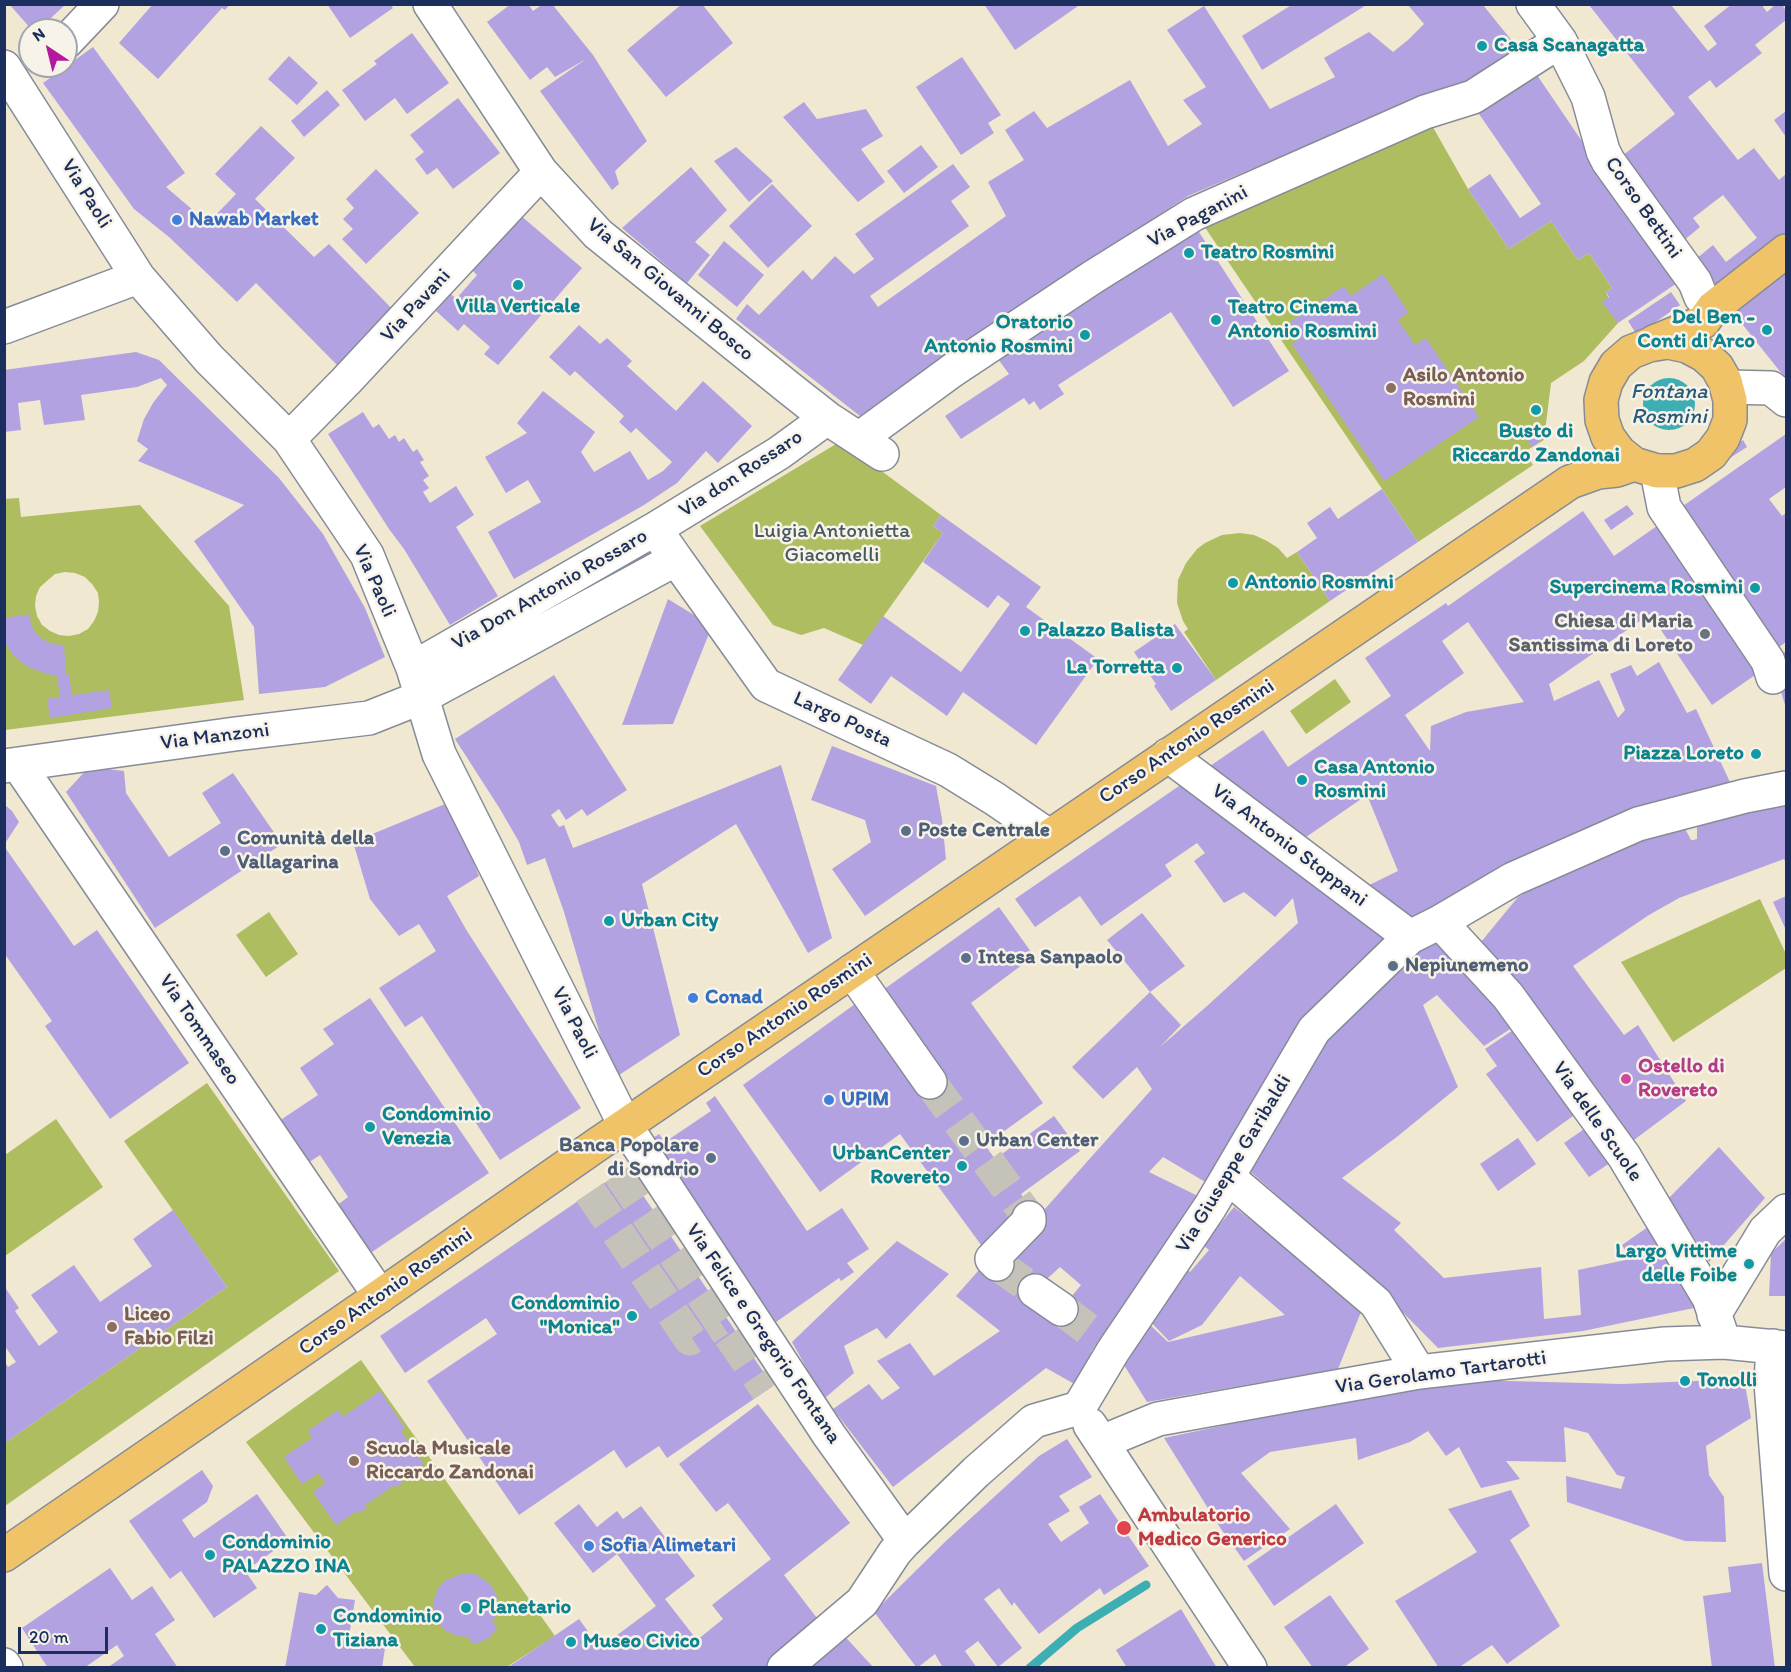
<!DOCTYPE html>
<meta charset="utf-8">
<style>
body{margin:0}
#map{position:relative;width:1791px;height:1672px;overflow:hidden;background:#f0e8d0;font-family:Itim,sans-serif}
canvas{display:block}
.frame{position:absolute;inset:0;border:6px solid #1b2f5e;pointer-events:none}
.north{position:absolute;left:18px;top:18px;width:60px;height:60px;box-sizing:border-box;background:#f7f3e8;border:2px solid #9fa5b1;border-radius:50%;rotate:325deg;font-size:16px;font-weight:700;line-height:24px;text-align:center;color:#1b2f5e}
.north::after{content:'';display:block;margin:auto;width:21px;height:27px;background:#b5179e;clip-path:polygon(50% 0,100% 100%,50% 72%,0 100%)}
.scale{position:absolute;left:18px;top:1627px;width:90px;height:27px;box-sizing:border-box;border:3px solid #1b2f5e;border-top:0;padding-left:8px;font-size:18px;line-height:21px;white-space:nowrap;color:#1b2f5e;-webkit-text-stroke:4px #f7f3e8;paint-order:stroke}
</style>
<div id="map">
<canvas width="1791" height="1672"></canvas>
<div class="frame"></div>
<div class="north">N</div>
<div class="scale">20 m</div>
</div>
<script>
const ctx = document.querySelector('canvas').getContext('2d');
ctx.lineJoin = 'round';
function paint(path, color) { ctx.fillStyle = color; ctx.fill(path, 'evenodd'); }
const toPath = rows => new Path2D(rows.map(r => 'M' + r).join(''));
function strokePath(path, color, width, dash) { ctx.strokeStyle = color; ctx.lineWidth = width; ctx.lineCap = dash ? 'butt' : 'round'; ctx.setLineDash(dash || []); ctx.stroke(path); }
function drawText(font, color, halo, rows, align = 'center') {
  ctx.font = font + ' Itim,sans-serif'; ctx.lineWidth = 5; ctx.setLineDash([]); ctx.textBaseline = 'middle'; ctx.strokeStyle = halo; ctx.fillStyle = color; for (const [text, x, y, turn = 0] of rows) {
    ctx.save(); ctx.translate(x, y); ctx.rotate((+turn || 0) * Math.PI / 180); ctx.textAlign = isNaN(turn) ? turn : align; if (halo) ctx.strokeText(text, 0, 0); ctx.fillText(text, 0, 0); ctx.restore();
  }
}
const green = toPath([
 [1430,122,1468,189,1509,249,1551,221,1578,260,1589,253,1612,288,1606,292,1618,323,1584,361,1551,383,1544,440,1524,452,1533,465,1418,542,1204,226],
 [841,441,941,515,933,526,943,533,863,645,824,628,801,635,773,625,700,526],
 [19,498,21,517,140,505,229,606,244,700,5,730,4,499],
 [65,572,75,573,85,577,92,584,98,593,99,602,98,612,94,621,88,629,79,634,69,636,59,635,50,631,42,625,37,616,35,606,36,596,40,587,55,574],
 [1240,533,1254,535,1267,541,1278,548,1287,558,1297,552,1330,601,1216,680,1184,632,1188,629,1183,621,1177,603,1178,580,1186,563,1197,549,1205,543,1222,535],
 [1335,679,1351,702,1306,734,1290,711],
 [1760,899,1786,954,1786,968,1673,1042,1621,962],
 [269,912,298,954,266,977,236,935],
 [207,1083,339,1271,5,1506,5,1443,227,1287,124,1141],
 [56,1119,103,1187,5,1256,5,1155],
 [361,1360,555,1636,507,1667,415,1667,246,1442]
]);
const water = toPath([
 '1643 404a26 26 0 1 1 52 0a26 26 0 1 1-52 0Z'
]);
const stream = toPath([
 [1030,1668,1077,1628,1146,1585]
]);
const building = toPath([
 [9,4,66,4,38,30,32,30],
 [153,4,230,4,225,10,222,8,158,79,119,43],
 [327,4,390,4,393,8,350,38],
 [511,4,528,4,533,11,543,4,552,4,593,55,647,141,615,171,619,184,612,190,540,91,586,59,555,77,547,67,530,80,487,22],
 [682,4,702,4,733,43,666,97,627,50],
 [984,4,1081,4,1015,50],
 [1293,4,1368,4,1262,70,1242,36],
 [1732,4,1761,4,1767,12,1776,4,1782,4,1786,11,1786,20,1755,45,1762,53,1716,88,1710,80,1688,97,1738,160,1754,148,1779,180,1786,174,1786,239,1721,291,1696,259,1713,245,1726,262,1757,238,1723,195,1693,218,1700,227,1682,242,1617,160,1675,114,1589,5,1671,5,1708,51,1717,44,1704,26],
 [1408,5,1483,5,1521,52,1461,87,1289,153,1188,196,931,365,860,416,736,319,747,304,759,315,803,270,812,280,835,256,854,274,874,259,855,234,953,164,970,187,951,201,969,226,870,296,878,307,1006,216,988,182,1024,160,1005,130,1034,111,1047,128,1130,80,1168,146,1202,124,1183,100,1206,87,1167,30,1204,6,1270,109,1335,77,1324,58,1369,32,1393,52,1408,40,1424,24],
 [412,33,449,83,407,114,395,98,365,121,342,90,377,64,374,61],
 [93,47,185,173,166,187,208,223,236,194,215,174,261,126,295,158,255,199,314,257,329,244,399,316,343,371,256,283,237,302,169,237,134,209,43,83],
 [289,56,318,83,297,105,268,79],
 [962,57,1001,115,988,123,994,133,961,155,916,87],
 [1537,75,1636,221,1680,281,1618,323,1602,302,1609,297,1606,292,1612,288,1589,253,1578,260,1551,221,1509,249,1468,189,1490,174,1520,218,1541,204,1479,114],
 [327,90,340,105,304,137,291,121],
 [458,98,500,153,453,189,437,168,427,175,415,159,424,152,410,135],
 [804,102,817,119,866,109,883,136,861,149,885,182,858,202,783,117],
 [1786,111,1786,137,1774,120],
 [921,145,938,167,904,193,887,171],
 [736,147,773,181,749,202,714,161],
 [691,167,727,210,695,242,710,255,687,283,622,228],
 [376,169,419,213,366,264,342,239,353,229,343,219,354,208,346,199],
 [772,184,812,226,768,268,729,226],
 [520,215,582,268,498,365,484,354,490,347,464,324,458,331,436,311,451,294,456,299,477,275,472,270],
 [1197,229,1289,371,1233,407,1171,312,1058,385,1064,394,1040,410,1034,401,1029,405,1024,398,961,439,945,416,1009,374,998,359],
 [724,241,764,275,737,307,698,275],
 [1786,265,1786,379,1731,310],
 [1383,274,1408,312,1398,320,1415,345,1426,338,1479,417,1384,481,1292,344,1300,338,1290,322,1344,286,1351,296],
 [1671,292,1680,305,1637,335,1628,321],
 [579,325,600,344,607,338,632,361,627,366,676,411,703,381,752,426,718,463,706,451,677,483,644,505,514,579,488,532,541,502,528,480,506,493,485,457,527,433,517,423,543,391,595,432,581,452,594,472,630,451,648,480,663,471,672,462,636,428,631,433,619,422,624,416,575,371,570,376,549,357],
 [136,352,159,360,279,478,323,534,365,608,385,657,325,687,259,694,254,627,194,541,244,505,138,461,148,449,137,441,144,419,153,403,167,385,161,378,137,387,81,395,85,420,44,425,40,400,18,403,21,430,4,432,4,370],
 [363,412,373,428,379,424,389,439,395,435,399,442,404,438,413,452,417,449,424,460,420,462,429,476,423,480,429,488,423,492,430,503,456,486,474,515,456,527,498,596,450,625,404,549,389,529,328,434],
 [1532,430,1540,442,1532,447,1524,435],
 [1786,434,1786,487,1769,499,1782,516,1786,513,1786,642,1769,654,1680,508],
 [1743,440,1747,447,1722,463,1718,457],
 [1382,489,1418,542,1330,601,1297,552,1317,538,1307,523,1330,507,1338,519],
 [1627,505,1634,514,1611,530,1604,520],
 [1583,511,1614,556,1667,519,1768,666,1712,705,1650,614,1549,684,1554,701,1599,680,1618,718,1625,710,1610,674,1631,665,1637,676,1659,662,1687,713,1696,709,1735,793,1410,923,1365,887,1398,871,1367,795,1296,844,1207,768,1263,730,1288,767,1391,696,1365,658,1446,603,1448,606],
 [1468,622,1524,702,1466,712,1431,726,1430,751,1405,715,1464,673,1442,641],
 [941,515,1041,587,1026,607,1098,659,1036,745,963,692,947,716,891,676,871,704,838,680,883,616,961,672,1010,604,998,595,988,608,923,562,943,533,933,526],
 [668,599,712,626,673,724,622,725],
 [30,614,30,620,34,631,42,639,52,644,64,645,66,675,69,674,72,695,109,690,112,708,50,718,47,699,60,697,57,676,47,674,28,667,13,655,4,641,4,618],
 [1175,624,1216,680,1171,711,1154,686,1156,684,1134,652],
 [1786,651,1786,708,1772,663],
 [554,675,627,790,587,816,582,809,566,820,559,809,551,815,559,827,564,825,573,848,622,829,781,765,832,938,808,953,736,824,642,884,680,1035,613,1079,564,912,545,858,527,865,519,842,500,809,455,739],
 [832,746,936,786,942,819,946,859,865,916,832,869,871,842,865,820,811,800],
 [89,767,124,771,126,793,169,857,221,823,202,793,233,773,282,844,155,928,66,792],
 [1179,786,1244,824,1393,931,1212,1186,1163,1157,1149,1172,1206,1200,1078,1386,1046,1368,893,1487,833,1409,869,1384,882,1400,900,1388,877,1361,910,1343,934,1376,1000,1331,956,1296,986,1262,1002,1257,1152,1089,1137,1067,1103,1099,1072,1067,1150,992,1107,940,1142,913,1185,966,1150,992,1181,1025,1160,1047,1207,1006,1298,923,1293,898,1275,917,1244,892,1224,903,1194,861,1205,853,1197,843,1165,865,1172,876,1101,926,1080,896,1035,927,1015,899],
 [1060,1267,1081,1285,1053,1319,1037,1288],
 [450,802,479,876,447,896,467,931,581,1108,500,1160,474,1120,485,1112,422,1016,405,1027,379,988,436,951,419,924,399,936,370,899,353,842],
 [1786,803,1786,864,1784,859,1679,898,1649,915,1573,966,1624,1035,1638,1025,1686,1101,1626,1146,1524,999,1481,942,1518,897,1590,856,1683,825,1691,840,1693,840,1697,839,1697,825],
 [4,804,12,811,19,822,4,845],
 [4,846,74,946,97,930,189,1063,110,1119,45,1026,52,1021,4,953],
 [1786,896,1786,930,1773,902],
 [999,907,1034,956,971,1003,1043,1103,985,1145,995,1159,1054,1116,1080,1151,1021,1194,1034,1213,984,1249,900,1134,820,1192,743,1085,862,999,876,995],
 [1436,940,1521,1022,1484,1046,1437,995,1423,1005,1458,1087,1398,1136,1342,1178,1401,1223,1394,1230,1444,1278,1541,1267,1544,1319,1581,1315,1578,1270,1630,1259,1622,1245,1658,1220,1702,1304,1694,1308,1583,1331,1438,1348,1358,1267,1243,1165,1317,1042,1415,945],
 [370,998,489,1173,369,1254,336,1206,348,1197,320,1155,308,1163,279,1121,318,1095,300,1068,334,1044,323,1029],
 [1522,1024,1584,1108,1537,1142,1486,1074,1497,1066,1485,1049],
 [715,1096,807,1231,842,1208,869,1249,847,1263,854,1272,841,1281,839,1278,776,1322,652,1139,659,1134,665,1142,711,1111,706,1103],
 [1593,1123,1616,1159,1589,1177,1564,1143],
 [1518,1138,1536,1164,1498,1191,1480,1164],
 [1719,1147,1765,1198,1709,1262,1704,1252,1667,1200],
 [625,1169,773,1386,667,1458,659,1446,626,1468,614,1450,519,1515,427,1381,497,1334,486,1318,405,1373,380,1336],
 [1234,1207,1363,1307,1338,1369,1147,1402,1119,1357,1146,1321,1168,1342,1285,1315,1240,1276,1202,1325,1169,1341,1145,1316,1181,1265,1190,1272,1209,1250,1203,1245],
 [173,1210,227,1287,5,1443,5,1362,8,1367,16,1362,4,1345,4,1286,19,1308,15,1311,39,1346,58,1332,31,1295,74,1265,100,1302,152,1266,133,1239],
 [1786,1239,1786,1296,1769,1296,1771,1253],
 [897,1241,949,1274,886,1339,877,1328,844,1346,854,1373,825,1398,817,1387,792,1342],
 [1744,1379,1751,1418,1706,1446,1709,1475,1724,1497,1726,1542,1685,1541,1567,1502,1566,1476,1621,1489,1625,1477,1617,1475,1588,1433,1564,1427,1566,1462,1506,1461,1520,1479,1481,1488,1459,1447,1446,1456,1428,1431,1410,1442,1358,1460,1356,1438,1270,1452,1241,1473,1290,1529,1244,1561,1221,1529,1164,1438,1397,1389,1471,1380,1622,1384],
 [380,1391,405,1428,401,1431,424,1465,401,1480,403,1483,396,1487,395,1485,365,1505,367,1508,359,1513,357,1511,336,1525,313,1492,325,1483,319,1473,302,1484,284,1457,312,1438,308,1431,338,1410,343,1417],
 [758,1404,850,1523,784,1575,823,1626,769,1668,507,1668,579,1619,600,1648,656,1606,617,1554,593,1573,554,1523,579,1504,597,1527,617,1511,623,1519,641,1506,695,1576,665,1599,697,1640,723,1619,712,1605,771,1559,728,1503,716,1512,679,1464],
 [1067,1439,1092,1477,1059,1496,1070,1511,1048,1524,1061,1542,1089,1523,1079,1507,1100,1494,1149,1566,1104,1595,1100,1588,1039,1634,1014,1602,1012,1606,999,1588,984,1599,1022,1648,998,1667,978,1641,965,1651,977,1668,943,1668,935,1654,917,1668,874,1612,948,1539,1039,1456],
 [202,1470,213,1486,207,1502,182,1520,194,1538,257,1494,289,1540,245,1571,257,1588,214,1618,181,1571,170,1579,129,1521],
 [1511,1490,1530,1526,1510,1540,1560,1626,1507,1664,1492,1645,1458,1668,1439,1668,1395,1601,1477,1552,1448,1509],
 [1336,1504,1364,1543,1274,1606,1247,1566],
 [1762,1563,1775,1668,1712,1668,1703,1596,1731,1592,1728,1567],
 [110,1568,132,1600,152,1586,175,1620,155,1634,178,1668,107,1668,124,1656,117,1645,84,1668,48,1668,22,1628],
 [463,1573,475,1574,485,1580,493,1588,498,1599,497,1611,493,1622,497,1629,489,1638,478,1643,472,1643,469,1637,457,1636,446,1631,438,1622,434,1611,434,1600,438,1588,446,1580],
 [327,1585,338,1598,355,1600,348,1642,385,1648,382,1668,285,1668,299,1592,316,1595],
 [1330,1595,1369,1649,1343,1668,1313,1668,1284,1627],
 [1181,1609,1217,1668,1127,1668,1116,1650],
 [838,1629,874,1668,799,1668]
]);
const minorTunnel = toPath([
 [930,1082,1029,1218],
 [619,1173,767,1390],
 [590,1192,690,1339,719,1320],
 [997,1264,1035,1291],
 [1061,1309,1108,1344]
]);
const minor = toPath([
 [430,4,541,172,598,234,789,388,827,418,882,454],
 [1533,4,1560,41,1588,97,1603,151,1608,161,1695,282,1701,297,1713,308],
 [66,42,102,4],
 [4,67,138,277,209,359,289,439,367,555,413,668,439,754,625,1125,829,1435,905,1541],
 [4,327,138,277],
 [1727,387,1771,388,1786,400],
 [860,438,953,370,1093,277,1194,214,1425,112,1473,97,1560,41],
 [289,439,346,381,541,172],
 [1657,471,1664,507,1768,661,1773,677],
 [655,529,779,453,827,418],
 [676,559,766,685,948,770,995,799,1049,836],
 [1168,755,1410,937],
 [18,764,380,1296],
 [4,766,235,734,369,718,422,697,676,559,655,529,413,668],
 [1440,922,1508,996,1624,1156,1709,1298,1724,1342],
 [852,971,930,1082],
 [1228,1177,1376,1303,1419,1372],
 [997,1264,992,1259,1029,1221,1029,1218],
 [1035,1291,1061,1309],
 [1714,1315,1765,1231,1786,1211],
 [1773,1346,1771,1383,1786,1574],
 [1079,1408,1113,1351,1210,1207,1314,1030,1410,937,1440,922,1513,879,1638,824,1745,796,1786,788],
 [1090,1425,1250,1668],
 [1102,1442,1158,1419,1419,1372,1665,1344,1724,1342,1786,1348],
 [4,1665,6,1668],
 [784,1668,862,1602,895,1552,905,1541,976,1472,1034,1421,1079,1408]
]);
const major = toPath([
 [1654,342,1703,322,1713,308,1786,251],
 [4,1555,380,1296,598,1144,1570,482,1598,472,1617,470,1634,464,1657,471,1676,471,1695,465,1711,454,1723,438,1730,420,1730,400,1725,381,1717,367,1704,355,1687,346,1668,342,1649,345,1631,352,1616,365,1606,382,1601,400,1602,420,1608,437,1619,452,1634,464]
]);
const markers = [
 [1482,46,6,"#0f9aa8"],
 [177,220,6,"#3f7fe0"],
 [1189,253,6,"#0f9aa8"],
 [518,285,6,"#0f9aa8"],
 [1216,320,6,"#0f9aa8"],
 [1767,330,6,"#0f9aa8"],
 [1085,335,6,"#0f9aa8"],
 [1391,388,6,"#8d6e63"],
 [1536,410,6,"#0f9aa8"],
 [1233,583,6,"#0f9aa8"],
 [1755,588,6,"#0f9aa8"],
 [1025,631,6,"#0f9aa8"],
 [1705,634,6,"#6b7280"],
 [1177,668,6,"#0f9aa8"],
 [1756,754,6,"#0f9aa8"],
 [1302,780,6,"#0f9aa8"],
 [906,831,6,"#5c6f8a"],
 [225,851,6,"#5c6f8a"],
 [609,921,6,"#0f9aa8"],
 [966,958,6,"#5c6f8a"],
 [1393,966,6,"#5c6f8a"],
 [693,998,6,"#3f7fe0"],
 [1626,1079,6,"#d1479c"],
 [829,1100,6,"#3f7fe0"],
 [370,1127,6,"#0f9aa8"],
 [964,1141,6,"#5c6f8a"],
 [711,1158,6,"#5c6f8a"],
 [962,1166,6,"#0f9aa8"],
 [1749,1264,6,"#0f9aa8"],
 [632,1316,6,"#0f9aa8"],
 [112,1327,6,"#8d6e63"],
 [1685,1381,6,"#0f9aa8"],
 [354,1461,6,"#8d6e63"],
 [1124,1528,8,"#e0444e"],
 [589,1546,6,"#3f7fe0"],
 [210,1555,6,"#0f9aa8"],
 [466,1608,6,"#0f9aa8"],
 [321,1629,6,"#0f9aa8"],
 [571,1642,6,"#0f9aa8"]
];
const cultureNames = [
 ["Casa Scanagatta",1494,46],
 ["Teatro Rosmini",1201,253],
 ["Villa Verticale",518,307,"center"],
 ["Teatro Cinema",1228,308],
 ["Antonio Rosmini",1228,332],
 ["Del Ben -",1755,318,"right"],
 ["Conti di Arco",1755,342,"right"],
 ["Oratorio",1073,323,"right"],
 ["Antonio Rosmini",1073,347,"right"],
 ["Busto di",1536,432,"center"],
 ["Riccardo Zandonai",1536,456,"center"],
 ["Antonio Rosmini",1245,583],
 ["Supercinema Rosmini",1743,588,"right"],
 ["Palazzo Balista",1037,631],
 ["La Torretta",1165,668,"right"],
 ["Piazza Loreto",1744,754,"right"],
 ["Casa Antonio",1314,768],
 ["Rosmini",1314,792],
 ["Urban City",621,921],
 ["Condominio",382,1115],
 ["Venezia",382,1139],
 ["UrbanCenter",950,1154,"right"],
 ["Rovereto",950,1178,"right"],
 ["Largo Vittime",1737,1252,"right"],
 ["delle Foibe",1737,1276,"right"],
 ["Condominio",620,1304,"right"],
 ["\"Monica\"",620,1328,"right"],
 ["Tonolli",1697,1381],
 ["Condominio",222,1543],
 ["PALAZZO INA",222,1567],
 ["Planetario",478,1608],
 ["Condominio",333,1617],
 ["Tiziana",333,1641],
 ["Museo Civico",583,1642]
];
const streetNames = [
 ["Via Paoli",86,194,58],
 ["Corso Bettini",1643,208,55],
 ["Via Paganini",1198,217,-28],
 ["Via San Giovanni Bosco",670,290,40],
 ["Via Pavani",416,306,-47],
 ["Via don Rossaro",741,474,-33],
 ["Via Paoli",374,581,66],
 ["Via Don Antonio Rossaro",550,590,-30],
 ["Largo Posta",842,720,25],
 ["Via Manzoni",215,737,-7],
 ["Corso Antonio Rosmini",1187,742,-34],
 ["Via Antonio Stoppani",1289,846,37],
 ["Corso Antonio Rosmini",785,1016,-34],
 ["Via Paoli",574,1023,63],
 ["Via Tommaseo",199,1030,56],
 ["Via delle Scuole",1597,1122,55],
 ["Via Giuseppe Garibaldi",1234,1164,-59],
 ["Corso Antonio Rosmini",386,1292,-35],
 ["Via Felice e Gregorio Fontana",763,1334,56],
 ["Via Gerolamo Tartarotti",1441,1373,-8]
];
const shopNames = [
 ["Nawab Market",189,220],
 ["Conad",705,998],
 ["UPIM",841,1100],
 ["Sofia Alimetari",601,1546]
];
const educationNames = [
 ["Asilo Antonio",1403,376],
 ["Rosmini",1403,400],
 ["Liceo",124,1315],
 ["Fabio Filzi",124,1339],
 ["Scuola Musicale",366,1449],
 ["Riccardo Zandonai",366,1473]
];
const parkNames = [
 ["Luigia Antonietta",832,532],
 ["Giacomelli",832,556]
];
const worshipNames = [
 ["Chiesa di Maria",1693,622],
 ["Santissima di Loreto",1693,646]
];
const serviceNames = [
 ["Poste Centrale",918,831],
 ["Comunità della",237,839],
 ["Vallagarina",237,863],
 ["Intesa Sanpaolo",978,958],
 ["Nepiunemeno",1405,966],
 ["Urban Center",976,1141],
 ["Banca Popolare",699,1146,"right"],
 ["di Sondrio",699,1170,"right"]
];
const hotelNames = [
 ["Ostello di",1638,1067],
 ["Rovereto",1638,1091]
];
const healthNames = [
 ["Ambulatorio",1138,1516],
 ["Medico Generico",1138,1540]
];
const waterNames = [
 ["Fontana",1669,392],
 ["Rosmini",1669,417]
];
paint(green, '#aebd60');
paint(water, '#3caeb4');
strokePath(stream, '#3caeb4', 9);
paint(building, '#b3a2e1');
strokePath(minorTunnel, '#c5c3b9', 33, [33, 16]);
strokePath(minor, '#868c97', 36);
strokePath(major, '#868c97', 36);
strokePath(minor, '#fff', 33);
strokePath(major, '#f1c369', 33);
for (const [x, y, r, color] of markers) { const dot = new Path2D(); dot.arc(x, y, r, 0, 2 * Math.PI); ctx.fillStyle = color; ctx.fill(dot); strokePath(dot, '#f7f3e8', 2); }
drawText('bold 21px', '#0d838f', '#f7f3e8', cultureNames, 'left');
drawText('21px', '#1b2f5e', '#f7f3e8', streetNames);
drawText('bold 21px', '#366cbe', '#f7f3e8', shopNames, 'left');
drawText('bold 21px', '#785e54', '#f7f3e8', educationNames, 'left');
drawText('21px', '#475a5f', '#f7f3e8', parkNames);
drawText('bold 21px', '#5b616d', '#f7f3e8', worshipNames, 'right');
drawText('bold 21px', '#4e5e75', '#f7f3e8', serviceNames, 'left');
drawText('bold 21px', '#b23c85', '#f7f3e8', hotelNames, 'left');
drawText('bold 21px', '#be3a42', '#f7f3e8', healthNames, 'left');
drawText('italic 22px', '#275b7c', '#f7f3e8', waterNames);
</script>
